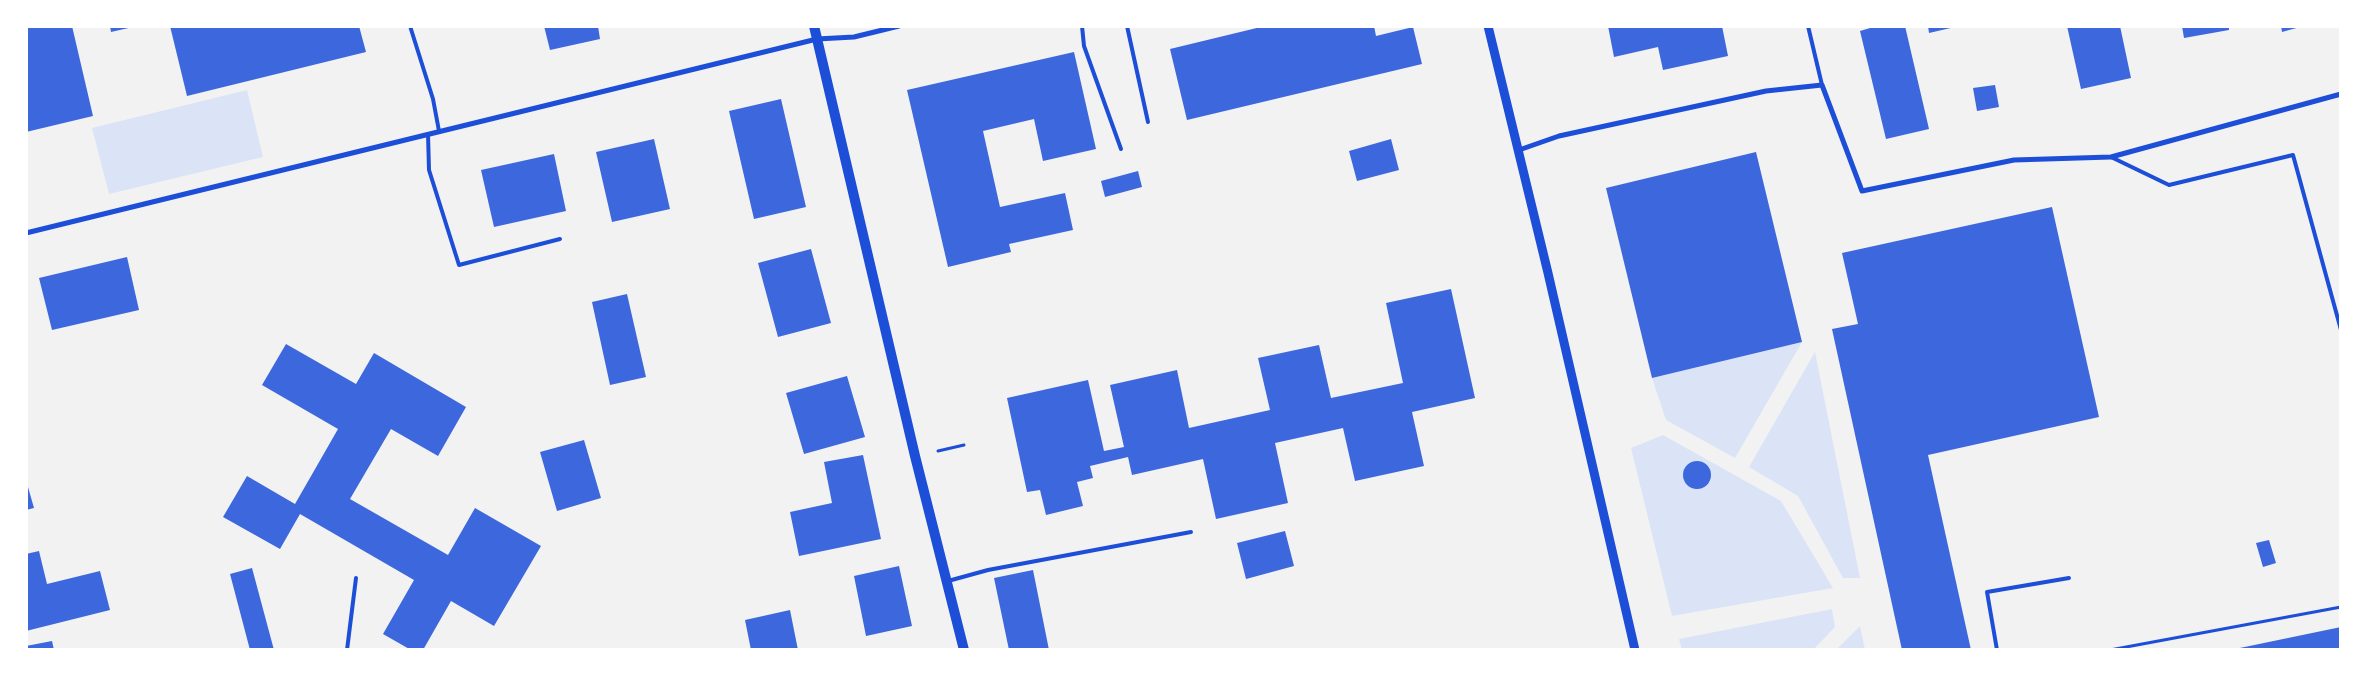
<!DOCTYPE html>
<style>
body{margin:0}
#map{position:relative;width:2367px;height:676px;overflow:hidden;background:#f2f2f2;font-family:Roboto,sans-serif}
canvas{display:block}
.frame{position:absolute;inset:0;border:28px solid #fff;pointer-events:none}
</style>
<div id="map">
<canvas width="2367" height="676"></canvas>
<div class="frame"></div>
</div>
<script>
const ctx = document.querySelector('canvas').getContext('2d');
ctx.lineJoin = 'round';
function paint(path, color) { ctx.fillStyle = color; ctx.fill(path, 'evenodd'); }
const toPath = rows => new Path2D(rows.map(r => 'M' + r).join(''));
function strokePath(path, color, width, dash) { ctx.strokeStyle = color; ctx.lineWidth = width; ctx.lineCap = dash ? 'butt' : 'round'; ctx.setLineDash(dash || []); ctx.stroke(path); }
const green = toPath([
 [247,90,263,157,109,194,92,128],
 [1802,342,1735,458,1666,420,1652,378],
 [1815,352,1860,578,1843,578,1798,496,1749,467],
 [1663,435,1781,501,1833,588,1672,616,1631,448],
 [1832,609,1835,627,1813,650,1682,650,1679,639],
 [1860,626,1865,650,1836,650]
]);
const building = toPath([
 [26,26,72,26,93,116,26,132],
 [110,26,133,26,133,27,111,32],
 [170,26,359,26,366,52,187,96],
 [544,26,598,26,600,39,550,50],
 [1265,26,1374,26,1376,36,1413,27,1422,64,1187,120,1170,49],
 [1608,26,1722,26,1728,56,1663,70,1658,47,1614,57],
 [1877,26,1905,26,1929,129,1886,139,1860,31],
 [1928,26,1955,26,1955,27,1929,33],
 [2067,26,2120,26,2131,78,2081,89],
 [2182,26,2229,26,2229,30,2184,38],
 [2281,26,2300,26,2300,27,2282,32],
 [1074,52,1096,149,1043,161,1034,119,983,131,1000,207,1065,193,1073,230,1009,244,1011,252,948,267,907,90],
 [1995,85,1999,107,1977,111,1973,88],
 [781,99,806,207,754,219,729,111],
 [654,139,670,209,612,222,596,152],
 [1391,139,1399,170,1357,181,1349,151],
 [1756,152,1802,342,1652,378,1606,188],
 [554,154,566,211,494,227,481,170],
 [1138,171,1142,187,1105,197,1101,181],
 [2052,207,2099,417,1928,455,1971,650,1902,650,1832,329,1858,324,1842,253],
 [811,249,831,323,778,337,758,263],
 [127,257,139,310,52,330,39,278],
 [1451,289,1475,398,1412,412,1424,466,1355,481,1343,428,1275,443,1288,503,1216,519,1203,459,1132,475,1128,457,1090,466,1093,478,1077,482,1083,506,1046,515,1040,490,1027,492,1007,398,1088,380,1104,451,1124,447,1110,385,1177,370,1189,428,1270,410,1258,358,1319,345,1331,398,1403,383,1386,303],
 [627,294,646,377,610,385,592,302],
 [286,344,356,384,374,353,466,407,438,456,391,429,350,499,448,555,475,508,541,546,494,626,451,601,423,650,411,650,383,634,414,580,300,514,280,549,223,517,247,476,295,504,338,429,262,385],
 [847,376,865,437,804,454,786,393],
 [584,440,601,498,557,511,540,452],
 [863,455,881,539,799,556,790,512,832,503,824,462],
 '1683 475a14 14 0 1 1 28 0a14 14 0 1 1-28 0Z',
 [26,480,34,508,26,510],
 [1285,531,1294,566,1246,579,1237,543],
 [2269,540,2276,563,2263,567,2256,543],
 [39,551,47,584,100,571,110,610,26,631,26,554],
 [899,566,912,626,866,636,854,576],
 [252,568,274,650,250,650,230,574],
 [1033,570,1049,650,1009,650,994,578],
 [790,610,798,650,751,650,745,620],
 [2341,627,2341,650,2236,650,2235,649],
 [52,641,54,650,26,650,26,646]
]);
const path = toPath([
 [938,451,964,445],
 [2110,650,2341,607]
]);
const service = toPath([
 [410,26,433,99,439,131],
 [1082,26,1084,46,1121,149],
 [1127,26,1148,122],
 [1808,26,1822,85],
 [428,134,429,170,459,265,560,239],
 [2111,157,2169,185,2293,155,2341,330],
 [948,581,988,570,1191,532],
 [347,650,356,578],
 [1997,650,1987,592,2069,578]
]);
const minor = toPath([
 [1519,150,1559,136,1766,91,1822,85,1862,191,2014,160,2111,157,2341,94],
 [26,233,817,39,854,37,899,26]
]);
const tertiary = toPath([
 [1488,26,1548,273,1635,650]
]);
const secondary = toPath([
 [814,26,915,456,964,650]
]);
paint(green, '#dbe4f7');
paint(building, '#3d67dc');
strokePath(path, '#1d4ed8', 3);
strokePath(service, '#1d4ed8', 4);
strokePath(minor, '#1d4ed8', 5);
strokePath(tertiary, '#1d4ed8', 9);
strokePath(secondary, '#1d4ed8', 10);
</script>
